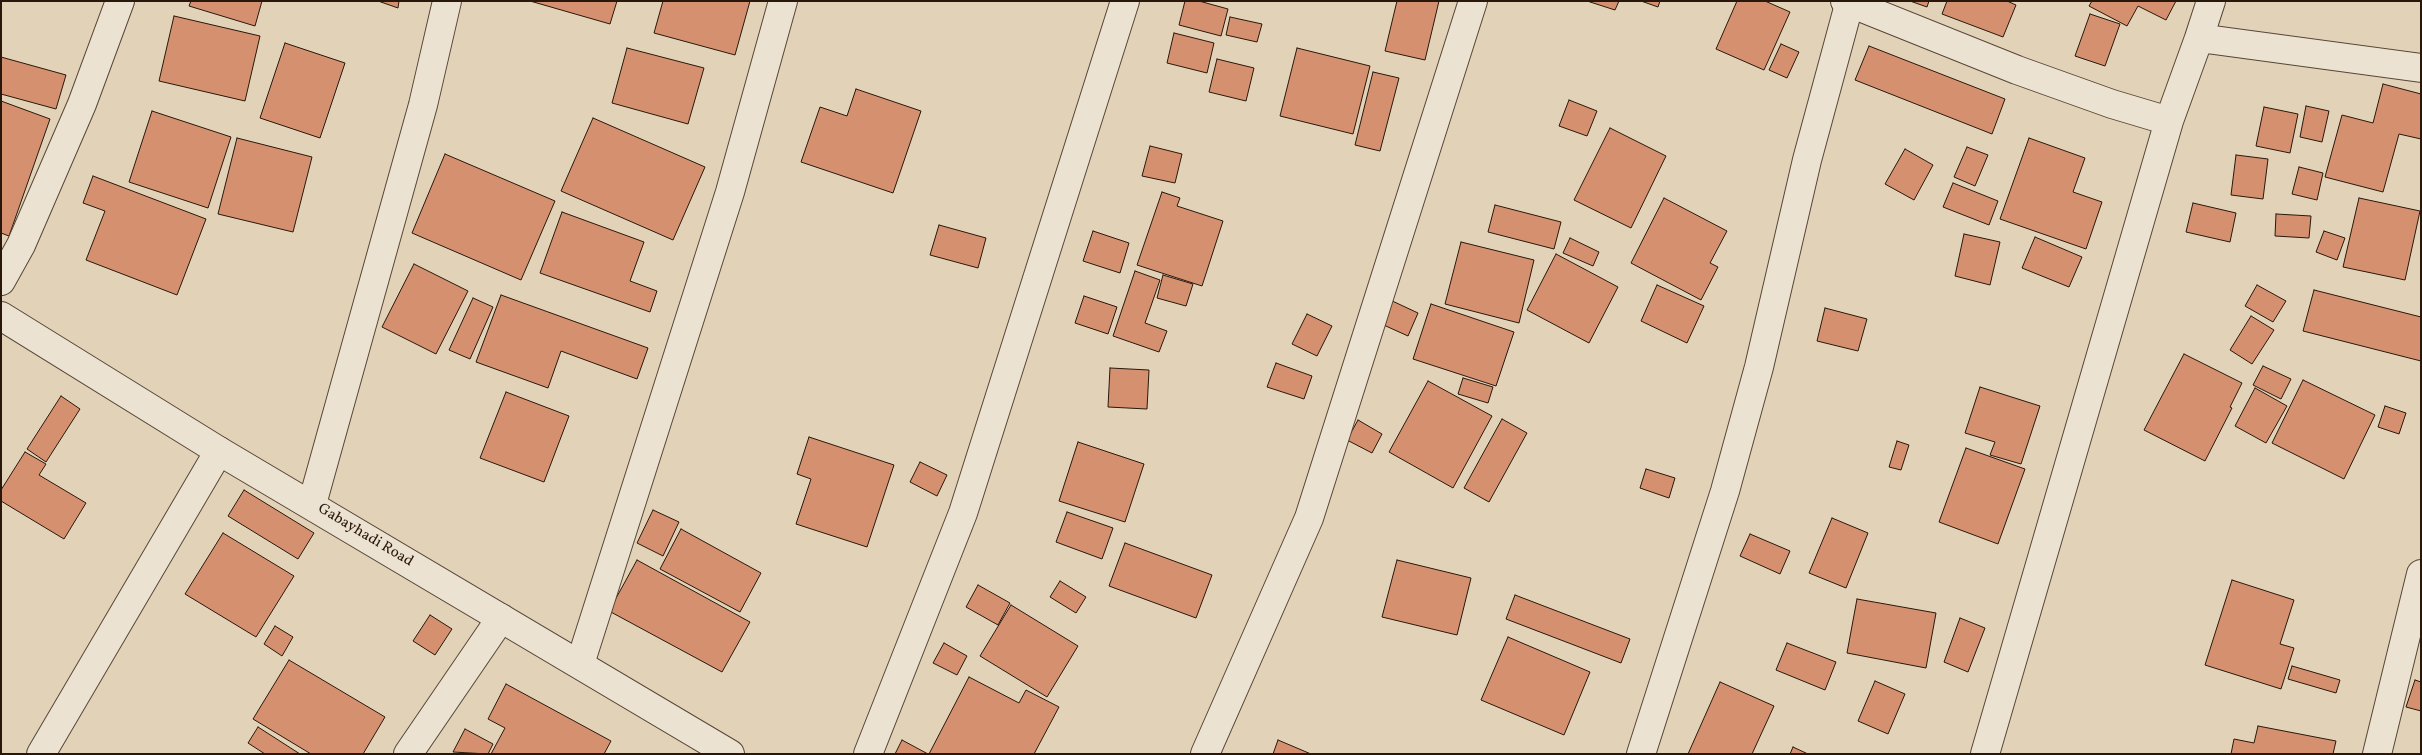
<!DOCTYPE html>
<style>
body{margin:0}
#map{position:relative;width:2422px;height:755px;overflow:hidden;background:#e2d3b8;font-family:Vollkorn,serif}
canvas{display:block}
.frame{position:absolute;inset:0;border:2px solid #29170c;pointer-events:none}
</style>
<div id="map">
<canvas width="2422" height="755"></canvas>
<div class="frame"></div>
</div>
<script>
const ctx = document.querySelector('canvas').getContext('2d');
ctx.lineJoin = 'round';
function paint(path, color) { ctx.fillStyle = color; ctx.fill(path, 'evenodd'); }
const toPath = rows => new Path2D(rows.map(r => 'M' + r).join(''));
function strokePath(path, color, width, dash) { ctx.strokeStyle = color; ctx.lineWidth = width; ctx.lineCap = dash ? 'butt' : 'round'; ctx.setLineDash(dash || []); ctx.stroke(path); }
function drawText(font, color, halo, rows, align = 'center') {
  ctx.font = font + ' Vollkorn,serif'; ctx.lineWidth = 4.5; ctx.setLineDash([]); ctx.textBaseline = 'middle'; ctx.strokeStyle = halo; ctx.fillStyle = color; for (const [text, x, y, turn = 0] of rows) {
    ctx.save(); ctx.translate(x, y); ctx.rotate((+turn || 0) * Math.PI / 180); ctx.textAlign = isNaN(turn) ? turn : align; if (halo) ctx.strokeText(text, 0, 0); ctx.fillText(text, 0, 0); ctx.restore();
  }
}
const building = toPath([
 [191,1,262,1,255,26,189,6,191,1],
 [378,1,399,1,398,8,378,1],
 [530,1,617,1,610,24,530,1],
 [663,1,750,1,735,55,654,33,663,1],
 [1185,1,1199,1,1228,9,1221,36,1179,25,1185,1],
 [1397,1,1439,1,1425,60,1385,51,1397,1],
 [1587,1,1619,1,1615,10,1587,1],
 [1641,1,1660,1,1658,7,1641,1],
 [1737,1,1765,1,1790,12,1764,70,1716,49,1737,1],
 [1910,1,1929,1,1927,7,1910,1],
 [1947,1,2007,1,2016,5,2003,37,1942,14,1947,1],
 [2092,1,2176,1,2166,20,2138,6,2127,26,2089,6,2092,1],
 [2090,14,2120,24,2105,66,2075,56,2090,14],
 [174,16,260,36,245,101,159,81,174,16],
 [1230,17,1262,24,1257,42,1226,35,1230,17],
 [1174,33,1214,43,1207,73,1167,63,1174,33],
 [285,43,345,63,320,138,260,118,285,43],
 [1781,44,1799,52,1787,78,1769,70,1781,44],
 [1869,46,2005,99,1992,134,1855,80,1869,46],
 [627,48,704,68,688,124,612,103,627,48],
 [1297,48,1370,66,1353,134,1280,116,1297,48],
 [1,57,66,75,56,109,1,94,1,57],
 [1217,59,1254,68,1246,101,1209,92,1217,59],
 [1373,72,1399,78,1380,151,1355,145,1373,72],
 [2383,84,2421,94,2421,139,2399,134,2383,192,2325,177,2342,115,2373,123,2383,84],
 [856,89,921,111,893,193,801,162,820,107,847,116,856,89],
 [1569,100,1597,111,1587,136,1559,126,1569,100],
 [1,101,50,119,9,236,1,233,1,101],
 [2306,106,2329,111,2322,142,2300,137,2306,106],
 [2264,107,2298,114,2290,153,2256,146,2264,107],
 [152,111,231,137,208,208,129,182,152,111],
 [593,118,705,167,673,240,561,191,593,118],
 [1610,128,1666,156,1631,228,1574,200,1610,128],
 [237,138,312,157,293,232,218,214,237,138],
 [2029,138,2085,158,2073,192,2102,202,2086,249,2000,219,2029,138],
 [1150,146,1182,154,1175,183,1142,176,1150,146],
 [1967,147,1988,155,1975,186,1954,177,1967,147],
 [1905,149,1933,165,1914,200,1885,184,1905,149],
 [445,154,555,201,521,280,412,233,445,154],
 [2236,155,2268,159,2263,199,2231,195,2236,155],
 [2299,167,2323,173,2317,200,2292,194,2299,167],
 [93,176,206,219,177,295,86,260,105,211,83,203,93,176],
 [1953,183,1998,201,1989,225,1943,207,1953,183],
 [1162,192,1180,198,1177,206,1223,221,1202,286,1137,265,1162,192],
 [1664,198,1727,231,1710,263,1718,267,1701,300,1631,263,1664,198],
 [2359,198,2420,211,2405,280,2343,267,2359,198],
 [2193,203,2236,213,2230,242,2186,232,2193,203],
 [1495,205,1561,222,1554,249,1488,232,1495,205],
 [562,212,644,242,630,281,657,291,650,312,540,273,562,212],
 [2276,214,2311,216,2309,238,2275,236,2276,214],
 [939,225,986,238,978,268,930,255,939,225],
 [1093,231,1129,243,1120,273,1083,261,1093,231],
 [2324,231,2345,238,2337,260,2316,252,2324,231],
 [1964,234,2000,242,1990,285,1955,276,1964,234],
 [2035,237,2082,257,2069,287,2022,268,2035,237],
 [1570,238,1599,252,1593,266,1563,253,1570,238],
 [1461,242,1534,260,1519,323,1445,304,1461,242],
 [1556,254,1618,287,1589,343,1527,310,1556,254],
 [414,264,468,291,436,354,382,327,414,264],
 [1135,271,1160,280,1145,323,1167,331,1159,352,1113,336,1135,271],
 [1163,275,1193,284,1186,306,1157,298,1163,275],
 [1657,285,1704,306,1687,343,1641,321,1657,285],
 [2257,285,2286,301,2273,322,2245,306,2257,285],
 [2314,290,2421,317,2421,361,2303,331,2314,290],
 [501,295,648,348,637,379,561,351,548,388,476,362,501,295],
 [1084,296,1117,307,1108,334,1075,323,1084,296],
 [473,298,493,307,470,359,449,350,473,298],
 [1388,299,1418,313,1408,336,1377,322,1388,299],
 [1431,304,1514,332,1496,386,1413,359,1431,304],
 [1825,308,1867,319,1858,351,1817,341,1825,308],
 [1307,314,1332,326,1317,356,1292,344,1307,314],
 [2251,316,2274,330,2252,364,2230,350,2251,316],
 [2184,354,2242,383,2230,407,2232,408,2205,461,2144,430,2184,354],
 [1276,363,1312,376,1304,399,1267,387,1276,363],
 [2263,366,2291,379,2281,399,2253,385,2263,366],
 [1110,368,1149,370,1147,409,1108,407,1110,368],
 [1463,378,1493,387,1488,403,1458,394,1463,378],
 [2303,380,2375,415,2344,479,2272,443,2303,380],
 [1428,381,1492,416,1453,488,1389,452,1428,381],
 [1980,387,2040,406,2021,464,1990,455,1995,442,1965,433,1980,387],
 [2255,388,2287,406,2266,443,2235,426,2255,388],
 [506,392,569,416,544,482,480,458,506,392],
 [61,396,80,409,46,462,27,449,61,396],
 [2385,406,2406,413,2399,434,2378,427,2385,406],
 [1502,419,1527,433,1489,502,1464,488,1502,419],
 [1358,420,1382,434,1372,453,1347,440,1358,420],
 [809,437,894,465,867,547,796,524,811,479,797,474,809,437],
 [1897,441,1909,445,1901,470,1889,467,1897,441],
 [1078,442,1144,464,1125,522,1059,501,1078,442],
 [1966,448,2025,469,1998,544,1939,522,1966,448],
 [25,452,46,464,39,475,86,503,64,539,1,501,1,490,25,452],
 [920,462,947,475,937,496,910,482,920,462],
 [1646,469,1675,478,1669,498,1640,488,1646,469],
 [244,490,314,533,298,559,228,516,244,490],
 [653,510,679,522,663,556,637,543,653,510],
 [1067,512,1113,528,1102,559,1056,542,1067,512],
 [1832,518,1868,533,1846,588,1809,573,1832,518],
 [681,529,761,573,740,612,660,569,681,529],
 [223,533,294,576,256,637,185,594,223,533],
 [1750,534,1790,551,1780,574,1740,556,1750,534],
 [1125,543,1212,575,1196,618,1109,586,1125,543],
 [637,560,750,622,722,672,609,611,637,560],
 [1397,560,1471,578,1457,635,1382,617,1397,560],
 [2232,580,2294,600,2280,644,2294,648,2281,689,2205,665,2232,580],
 [1060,581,1086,597,1076,613,1050,597,1060,581],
 [978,585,1010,603,998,625,966,607,978,585],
 [1515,595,1630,639,1621,663,1506,619,1515,595],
 [1857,599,1936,613,1926,668,1847,653,1857,599],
 [1011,605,1078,646,1047,697,980,656,1011,605],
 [430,615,452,629,435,655,413,641,430,615],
 [1960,618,1985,628,1968,672,1944,662,1960,618],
 [275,626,293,637,282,656,264,644,275,626],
 [1508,637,1590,672,1564,735,1481,700,1508,637],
 [944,643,967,656,957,675,933,663,944,643],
 [1787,643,1836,662,1825,690,1776,670,1787,643],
 [289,660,385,717,363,754,311,754,253,719,289,660],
 [2292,666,2340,680,2336,693,2288,679,2292,666],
 [969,677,1019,703,1026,690,1059,707,1034,754,929,754,969,677],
 [2415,680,2421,682,2421,711,2406,707,2415,680],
 [1875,681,1905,694,1888,734,1858,721,1875,681],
 [1720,682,1774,706,1752,754,1688,754,1720,682],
 [506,684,611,741,604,754,491,754,505,728,488,719,506,684],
 [2258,726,2336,741,2333,754,2231,754,2234,739,2254,743,2258,726],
 [258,727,300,754,265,754,248,743,258,727],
 [465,729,493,744,488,754,453,752,465,729],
 [902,740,928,754,895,754,902,740],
 [1278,740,1311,754,1273,754,1278,740],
 [1793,747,1808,754,1790,754,1793,747]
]);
const minor = toPath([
 [1845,1,2017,70,2112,104,2169,121],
 [2211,1,2199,38,2421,68],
 [1,281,21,245,82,104,120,1],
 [312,504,423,105,447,1],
 [580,664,730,192,783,1],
 [41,754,219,451],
 [408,754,501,618],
 [868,754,963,513,1125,1],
 [1205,754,1309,518,1473,1],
 [1985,754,2169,121,2199,38],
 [2377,754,2421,574]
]);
const tertiary = toPath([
 [1,316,219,451,730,754],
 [1641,754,1725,491,1759,367,1807,160,1850,1]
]);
const streetNames = [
 ["Gabayhadi Road",365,536,31]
];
paint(building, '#d5916f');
strokePath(building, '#29170c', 1);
strokePath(minor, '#574637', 30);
strokePath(tertiary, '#574637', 30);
strokePath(minor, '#ece2d1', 28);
strokePath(tertiary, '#ece2d1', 28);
drawText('15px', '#29170c', '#ece2d1', streetNames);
</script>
